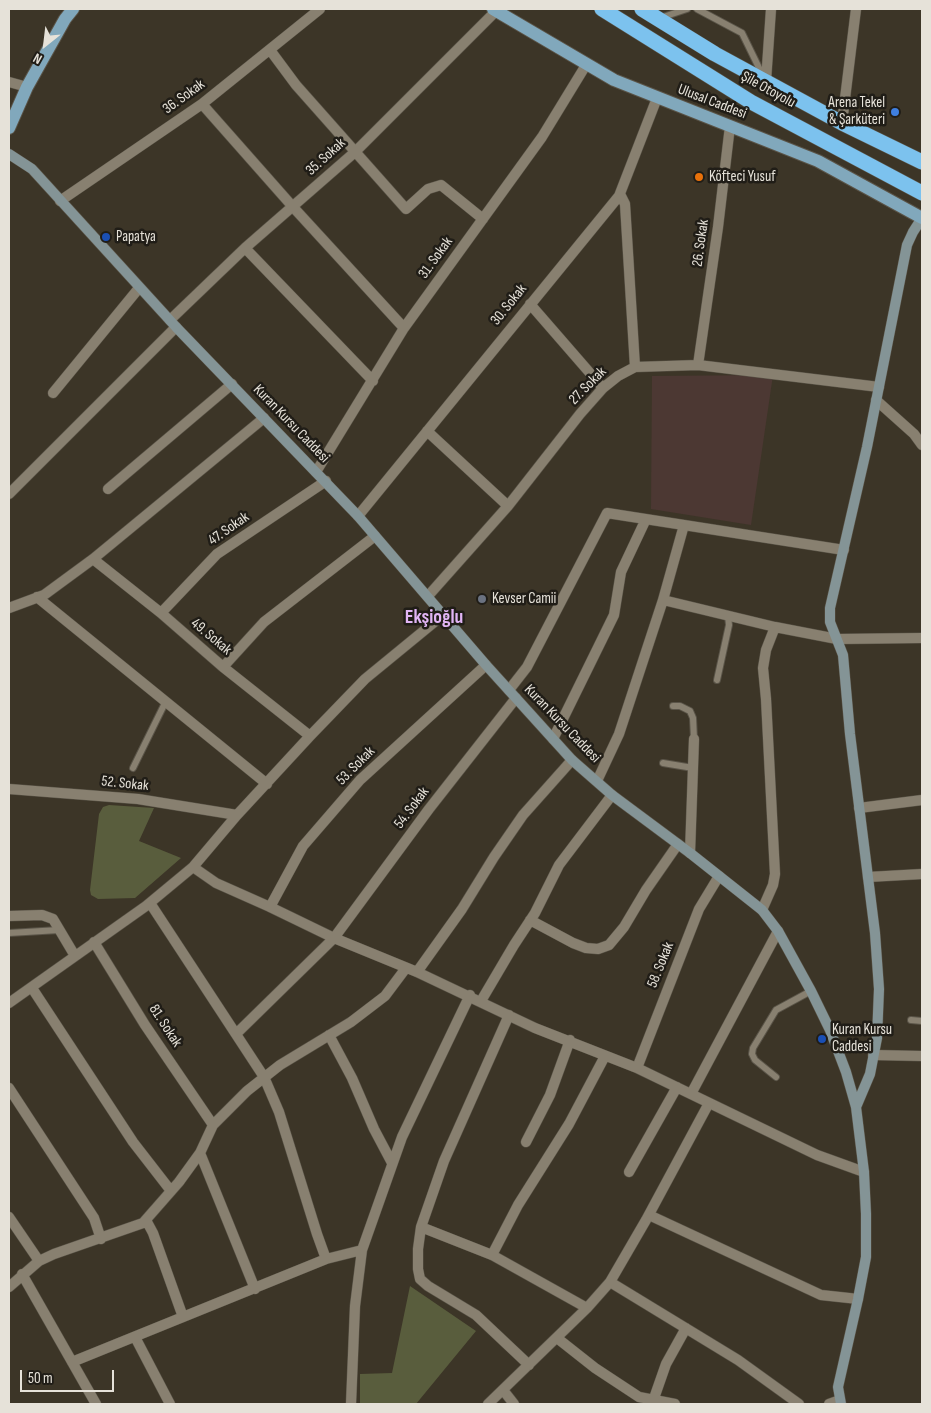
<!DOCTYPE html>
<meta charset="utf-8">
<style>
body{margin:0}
#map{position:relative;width:931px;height:1413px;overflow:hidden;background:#3c3527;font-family:"Sofia Sans Condensed",sans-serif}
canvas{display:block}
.frame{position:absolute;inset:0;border:10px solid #e6e2d9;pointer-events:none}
.north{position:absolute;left:20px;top:20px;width:50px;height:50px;-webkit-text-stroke:4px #201d17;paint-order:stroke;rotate:209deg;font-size:14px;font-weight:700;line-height:20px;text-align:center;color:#e6e2d9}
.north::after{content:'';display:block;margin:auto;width:18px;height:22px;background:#e6e2d9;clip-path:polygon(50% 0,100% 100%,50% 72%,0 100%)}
.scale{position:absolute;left:20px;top:1370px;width:94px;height:22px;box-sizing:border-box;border:2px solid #e6e2d9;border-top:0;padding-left:6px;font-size:15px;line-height:18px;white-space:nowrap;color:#e6e2d9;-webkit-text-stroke:4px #201d17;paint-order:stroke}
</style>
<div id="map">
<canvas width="931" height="1413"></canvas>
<div class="frame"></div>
<div class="north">N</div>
<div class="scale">50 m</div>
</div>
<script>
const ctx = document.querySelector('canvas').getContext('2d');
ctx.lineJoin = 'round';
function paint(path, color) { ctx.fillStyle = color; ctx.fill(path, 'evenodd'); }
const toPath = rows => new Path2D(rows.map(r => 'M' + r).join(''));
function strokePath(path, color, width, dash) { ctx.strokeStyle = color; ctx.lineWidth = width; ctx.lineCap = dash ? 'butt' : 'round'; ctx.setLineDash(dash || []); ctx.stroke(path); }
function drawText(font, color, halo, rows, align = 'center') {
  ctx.font = font + ' "Sofia Sans Condensed",sans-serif'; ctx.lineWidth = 5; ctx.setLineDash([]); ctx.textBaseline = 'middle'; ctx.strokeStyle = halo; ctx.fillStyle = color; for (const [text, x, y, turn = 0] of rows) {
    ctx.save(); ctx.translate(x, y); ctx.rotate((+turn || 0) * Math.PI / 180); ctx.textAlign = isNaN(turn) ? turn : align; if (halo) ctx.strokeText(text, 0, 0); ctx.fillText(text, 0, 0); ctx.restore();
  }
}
const education = toPath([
 [773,375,751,525,651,509,652,376]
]);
const green = toPath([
 [109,805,154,808,139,841,181,858,135,898,98,899,91,895,90,890,99,814,103,807],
 [410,1286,476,1331,416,1404,360,1404,360,1374,392,1373]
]);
const lane = toPath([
 [697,9,742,33,763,76],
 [660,18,687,9],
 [717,680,729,625,728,616],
 [673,706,680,706,690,711,693,718,694,739],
 [663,763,693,768],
 [133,768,165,703],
 [9,933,59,930],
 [911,1020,922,1021],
 [776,1077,755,1060,752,1054,753,1048,776,1010,811,991]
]);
const street = toPath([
 [270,50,296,85,406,209,428,189,441,185,483,219],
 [766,81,771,9],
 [9,82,27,87],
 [202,104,293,207,404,328],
 [842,123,856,9],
 [620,194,625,204,635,367],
 [60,201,202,104,320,9],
 [245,248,373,381],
 [530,304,603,388],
 [170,320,245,248,355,152,496,11],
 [698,365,718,227,730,126],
 [53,393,139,288],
 [876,400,914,434,922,445],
 [427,431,508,506],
 [316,472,404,328,542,137,586,65],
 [108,489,232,384],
 [9,494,176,327],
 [358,516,619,196,657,98],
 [93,559,161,613,223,667,310,736],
 [428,596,508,506,580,414,603,388,618,376,635,367,698,365,879,387],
 [37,597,267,784],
 [663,600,684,525],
 [9,608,44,595,93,559,264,418],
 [161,613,217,554,326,481],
 [223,667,264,622,375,536],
 [509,690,527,667,607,513,844,550],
 [553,739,614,615,621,572,646,519],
 [597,781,619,734,663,600,775,627],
 [9,789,138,799,237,815],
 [859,808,922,800],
 [690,853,694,739],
 [193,867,237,815,310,736,365,679,443,615],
 [868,877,922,874],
 [150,903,264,1077,279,1112,317,1234,326,1259,362,1250,355,1306,351,1404],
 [270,907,303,846,360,780,486,665],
 [762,910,773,885,775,874,766,699,763,668,766,650,775,627,837,639,922,638],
 [9,916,42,915,53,919,75,956],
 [530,920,573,943,586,948,598,949,609,945,624,927,646,890,678,844],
 [94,942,145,1025,213,1125],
 [417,972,462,909,494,857,523,815,572,760],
 [32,988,133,1142,171,1191],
 [481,1001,514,945,535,913,559,865,612,795],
 [9,1003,146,906,193,867,216,883,270,907,334,938,417,972,535,1028,637,1068,817,1155,864,1172],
 [509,1015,444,1161,421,1227,418,1249,418,1269,420,1279,428,1286,476,1315,529,1365],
 [237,1033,334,938,429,809,516,698],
 [329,1035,352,1078,374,1129,392,1163],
 [873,1055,922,1056],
 [637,1068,699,909,719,876],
 [9,1088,94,1218,101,1239],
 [691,1094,778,931],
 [709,1103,646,1220,610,1282,738,1360,799,1404],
 [526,1142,550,1095,570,1040],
 [200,1153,255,1289],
 [629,1172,677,1087],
 [649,1215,821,1295,858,1299],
 [9,1217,39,1261],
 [146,1220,153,1233,183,1317,326,1259],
 [421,1227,492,1255,587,1308],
 [362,1250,402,1137,470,995],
 [492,1255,518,1205,569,1124,605,1056],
 [22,1274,96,1404],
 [9,1287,39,1261,54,1254,143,1223,179,1182,200,1153,213,1125,247,1091,280,1065,351,1022,385,996,406,968],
 [135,1337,170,1404],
 [557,1338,595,1368,639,1397,675,1404],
 [72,1362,183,1317],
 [503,1390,514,1404],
 [488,1404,587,1308,610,1282],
 [652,1404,666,1364,686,1328],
 [829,1404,840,1400]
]);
const secondary = toPath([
 [9,154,32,169,176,327,358,516,486,665,572,760,612,795,690,853,762,910,778,931,811,991,830,1030,846,1072,856,1107,864,1172,866,1214,866,1257,858,1299,838,1387,841,1404],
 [856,1107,870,1074,877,1038,879,989,875,933,850,734,843,655,830,622,830,608,867,447,907,245,913,232,922,218]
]);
const primary = toPath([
 [493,9,614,80,818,161,922,218],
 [9,128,27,87,65,19,73,9]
]);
const highway = toPath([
 [602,9,751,102,922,193],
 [642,9,715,54,842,123,922,162]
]);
const markers = [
 [895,112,5,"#3f7fe0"],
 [699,177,5,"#e8710a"],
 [106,237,5,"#1a4fb4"],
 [482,599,5,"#6b7280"],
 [822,1039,5,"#1a4fb4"]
];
const streetNames = [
 ["Şile Otoyolu",768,90,29],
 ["36. Sokak",184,97,-36],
 ["Ulusal Caddesi",712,102,21],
 ["35. Sokak",326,157,-42],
 ["26. Sokak",701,243,-82],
 ["31. Sokak",436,258,-54],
 ["30. Sokak",509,305,-51],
 ["27. Sokak",588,386,-45],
 ["Kuran Kursu Caddesi",291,424,46],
 ["47. Sokak",229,529,-35],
 ["49. Sokak",211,637,40],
 ["Kuran Kursu Caddesi",562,724,46],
 ["53. Sokak",356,766,-45],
 ["52. Sokak",125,784,6],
 ["54. Sokak",412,808,-53],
 ["58. Sokak",661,965,-68],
 ["81. Sokak",165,1026,57]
];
const poiNames = [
 ["Arena Tekel",885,103,"right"],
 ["& Şarküteri",885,120,"right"],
 ["Köfteci Yusuf",709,177],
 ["Papatya",116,237],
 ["Kevser Camii",492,599],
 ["Kuran Kursu",832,1030],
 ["Caddesi",832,1047]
];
const districtNames = [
 ["Ekşioğlu",434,618]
];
paint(education, '#4c3833');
paint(green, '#595d3d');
strokePath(lane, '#5a5448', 8);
strokePath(street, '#5a5448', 11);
strokePath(secondary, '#5a5448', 11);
strokePath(primary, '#5a5448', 14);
strokePath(highway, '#5a5448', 16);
strokePath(lane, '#888070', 6);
strokePath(street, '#888070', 10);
strokePath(secondary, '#849496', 10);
strokePath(primary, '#81a8bc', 12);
strokePath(highway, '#7cc2ee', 15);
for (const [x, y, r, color] of markers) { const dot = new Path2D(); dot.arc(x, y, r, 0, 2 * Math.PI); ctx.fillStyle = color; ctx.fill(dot); strokePath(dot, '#201d17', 2); }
drawText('15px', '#e6e2d9', '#201d17', streetNames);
drawText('15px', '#e6e2d9', '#201d17', poiNames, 'left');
drawText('bold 20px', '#e1b5f5', '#201d17', districtNames);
</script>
